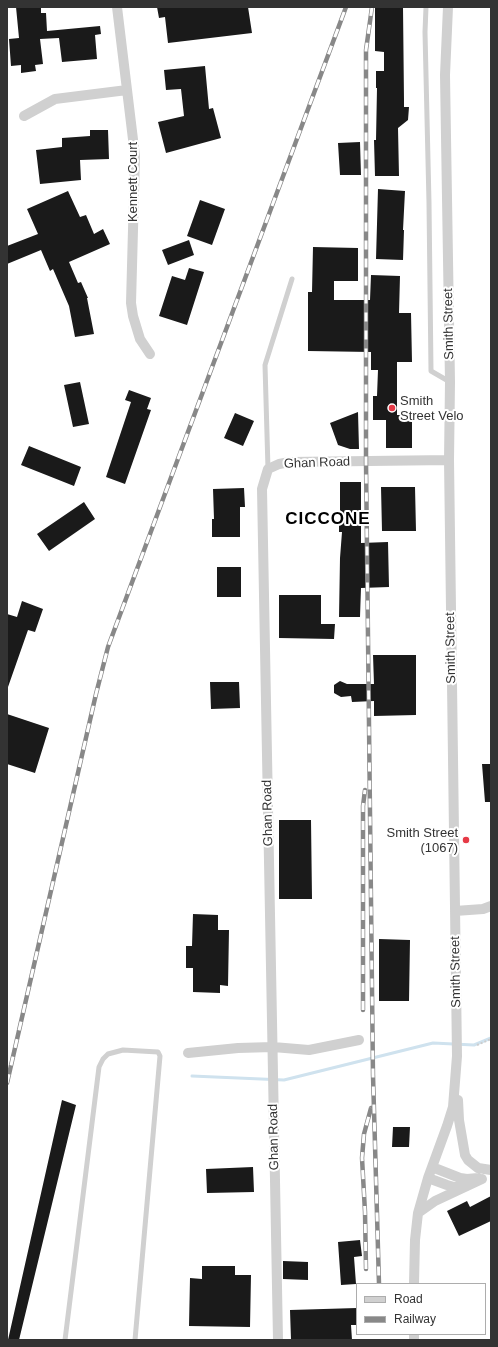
<!DOCTYPE html>
<style>
body{margin:0}
#map{position:relative;width:498px;height:1347px;overflow:hidden;background:#fff;font-family:Helvetica,sans-serif}
canvas{display:block}
.frame{position:absolute;inset:0;border:8px solid #333;pointer-events:none}
.legend{position:absolute;left:356px;top:1283px;width:130px;height:52px;box-sizing:border-box;background:#fff;border:1px solid #adadad;margin:0;padding:5px 7px;list-style:none;font-size:12px;color:#333}
.legend li{display:flex;align-items:center;gap:8px;height:20px}
.legend b{width:20px;border:1px solid #adadad}
</style>
<div id="map">
<canvas width="498" height="1347"></canvas>
<div class="frame"></div>
<ul class="legend">
<li><b style="height:5px;background:#d0d0d0"></b>Road</li>
<li><b style="height:5px;background:#888"></b>Railway</li>
</ul>
</div>
<script>
const ctx = document.querySelector('canvas').getContext('2d');
ctx.lineJoin = 'round';
const toPath = rows => new Path2D(rows.map(r => 'M' + r).join(''));
function strokePath(path, color, width, dash) { ctx.strokeStyle = color; ctx.lineWidth = width; ctx.lineCap = dash ? 'butt' : 'round'; ctx.setLineDash(dash || []); ctx.stroke(path); }
function paint(path, color) { ctx.fillStyle = color; ctx.fill(path, 'evenodd'); }
function drawText(font, color, halo, rows, align = 'center') {
  ctx.font = font + ' Helvetica,sans-serif'; ctx.lineWidth = 4; ctx.setLineDash([]); ctx.textBaseline = 'middle'; ctx.strokeStyle = halo; ctx.fillStyle = color; for (const [text, x, y, turn = 0] of rows) {
    ctx.save(); ctx.translate(x, y); ctx.rotate((+turn || 0) * Math.PI / 180); ctx.textAlign = isNaN(turn) ? turn : align; if (halo) ctx.strokeText(text, 0, 0); ctx.fillText(text, 0, 0); ctx.restore();
  }
}
const stream = toPath([
 [192,1076,284,1080,433,1043,474,1045,491,1038]
]);
const building = toPath([
 [16,7,41,7,41,13,46,13,47,31,100,26,101,34,95,35,97,59,62,62,59,38,40,39,43,64,35,65,36,71,21,73,21,65,11,66,9,39,19,38],
 [157,7,248,7,252,33,168,43,165,17,159,18],
 [375,7,403,7,404,101,404,107,409,107,408,120,398,128,399,176,375,176,374,140,376,140,377,88,376,88,376,71,384,71,384,52,375,51],
 [205,66,209,109,213,108,221,138,166,153,158,122,184,116,181,89,166,90,164,70],
 [90,130,108,130,109,159,80,160,81,180,40,184,36,150,62,147,62,138,90,136],
 [360,142,361,175,340,175,338,143],
 [378,189,405,191,403,230,404,230,403,260,376,259],
 [68,191,80,217,86,215,94,234,103,229,110,244,69,262,78,283,81,282,88,298,87,298,94,334,75,337,69,306,53,269,50,271,41,250,7,264,7,246,38,234,27,209],
 [200,200,225,209,212,245,187,236],
 [189,240,194,255,168,265,162,250],
 [313,247,358,248,358,281,334,281,334,300,370,300,371,275,400,276,399,313,411,313,412,362,397,362,397,415,406,415,412,422,412,448,386,448,386,420,373,420,373,396,377,396,378,370,371,370,371,352,308,351,308,292,312,292],
 [189,268,204,272,187,325,159,316,172,276,185,280],
 [80,382,89,424,73,427,64,385],
 [129,390,151,398,147,409,151,410,125,484,106,477,131,402,125,400],
 [358,412,359,449,350,449,338,445,330,423],
 [235,413,254,421,243,446,224,438],
 [29,446,81,467,74,486,21,465],
 [340,482,361,482,361,543,388,542,389,587,361,588,360,617,339,617,340,558,342,532,339,532,339,511,340,511],
 [381,487,415,487,416,531,382,531],
 [244,488,245,507,240,507,240,537,212,537,212,519,214,519,213,489],
 [84,502,95,519,49,551,37,534],
 [217,567,241,567,241,597,217,597],
 [279,595,321,595,321,624,335,624,334,639,279,638],
 [22,601,43,609,35,632,28,630,8,687,7,687,7,614,17,617],
 [373,655,416,655,416,715,374,716,374,701,352,702,351,696,341,697,334,693,334,685,340,681,347,684,374,684],
 [210,682,239,682,240,708,211,709],
 [7,714,49,728,35,773,7,764],
 [482,764,491,764,491,802,485,802],
 [279,820,311,820,312,899,279,899],
 [193,914,218,915,218,930,229,930,228,986,220,985,220,993,193,992,193,968,186,968,186,946,192,946],
 [379,939,410,940,409,1001,379,1001],
 [62,1100,76,1105,19,1340,8,1340],
 [393,1127,410,1127,409,1147,392,1147],
 [253,1167,254,1192,207,1193,206,1169],
 [491,1196,491,1221,459,1236,447,1211,467,1201,470,1207],
 [360,1240,362,1256,354,1257,356,1284,341,1285,338,1242],
 [283,1261,308,1262,308,1280,283,1279],
 [202,1266,235,1266,235,1275,251,1275,250,1327,189,1326,190,1278,202,1279],
 [357,1308,357,1325,351,1325,352,1340,291,1340,290,1310]
]);
const path = toPath([
 [477,1045,491,1039]
]);
const lane = toPath([
 [426,7,425,32,429,203,431,371,450,382],
 [268,469,265,365,292,279],
 [65,1340,99,1067,103,1059,108,1054,123,1050,158,1052,160,1056,135,1340]
]);
const street = toPath([
 [117,7,135,156,131,303,133,316,140,339,150,354],
 [24,116,55,99,127,90],
 [455,911,483,909,491,906],
 [188,1053,238,1048,273,1047,309,1050,359,1040],
 [458,1100,459,1120,465,1155,468,1160,478,1168,491,1170],
 [432,1167,460,1178,467,1179,478,1178],
 [428,1178,447,1185,454,1187,463,1186],
 [418,1213,435,1201,482,1179],
 [414,1284,415,1240,418,1213,428,1178,447,1126,453,1107,457,1056,449,460,450,382,445,75,448,7],
 [278,1340,262,489,268,469,279,464,290,462,449,460],
 [414,1340,414,1334]
]);
const rail = toPath([
 [372,7,366,50,366,462,373,1075,379,1284],
 [363,1010,363,806,365,790],
 [7,1083,96,694,108,647,346,7],
 [366,1269,365,1212,362,1158,364,1134,371,1108]
]);
const markers = [
 [392,408,4,"#e63946"],
 [466,840,4,"#e63946"]
];
const streetNames = [
 ["Kennett Court",133,182,-90],
 ["Smith Street",449,324,-91],
 ["Ghan Road",317,463,-2],
 ["Smith Street",451,648,-91],
 ["Ghan Road",268,813,-91],
 ["Smith Street",456,972,-91],
 ["Ghan Road",274,1137,-91]
];
const poiNames = [
 ["Smith",400,401],
 ["Street Velo",400,416],
 ["Smith Street",458,833,"right"],
 ["(1067)",458,848,"right"]
];
const districtNames = [
 ["CICCONE",328,519]
];
strokePath(stream, '#cfe2ee', 3);
paint(building, '#1a1a1a');
strokePath(path, '#cdcdcd', 2, [2, 2]);
strokePath(lane, '#d0d0d0', 5);
strokePath(street, '#d0d0d0', 10);
strokePath(rail, '#888', 4.5);
strokePath(rail, '#fff', 3, [9]);
for (const [x, y, r, color] of markers) { const dot = new Path2D(); dot.arc(x, y, r, 0, 2 * Math.PI); ctx.fillStyle = color; ctx.fill(dot); strokePath(dot, '#fff', 1.5); }
drawText('13px', '#333', '#fff', streetNames);
drawText('13px', '#333', '#fff', poiNames, 'left');
ctx.letterSpacing = '1px';
drawText('bold 17px', '#000', '#fff', districtNames);
ctx.letterSpacing = '0px';
</script>
